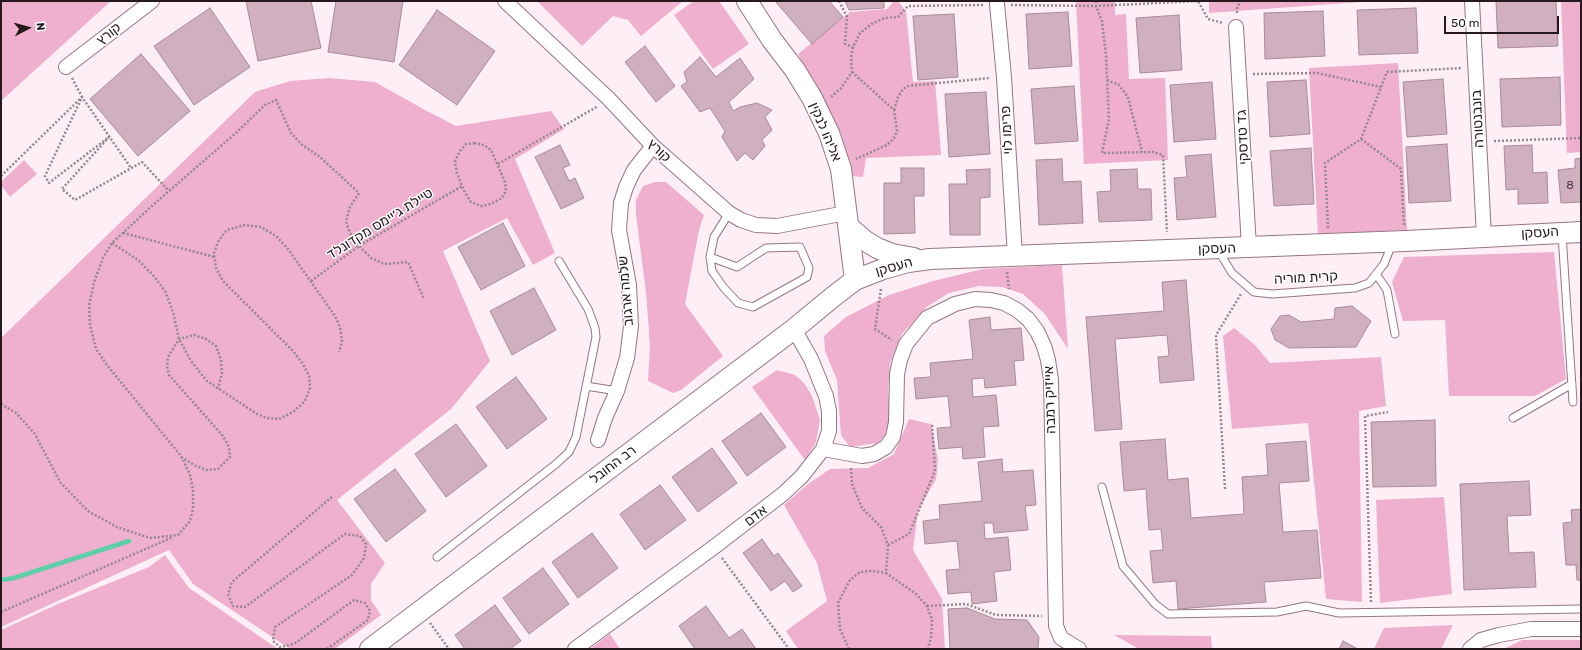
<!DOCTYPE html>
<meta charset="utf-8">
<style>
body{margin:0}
#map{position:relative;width:1582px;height:650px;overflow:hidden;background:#feeff6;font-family:Rubik,sans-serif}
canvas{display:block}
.frame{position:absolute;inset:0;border:2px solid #25191e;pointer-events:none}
.north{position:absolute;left:8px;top:8px;width:40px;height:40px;-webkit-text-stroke:3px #fff;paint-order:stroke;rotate:84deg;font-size:11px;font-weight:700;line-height:16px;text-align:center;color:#25191e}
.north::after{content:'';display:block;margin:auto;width:14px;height:18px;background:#25191e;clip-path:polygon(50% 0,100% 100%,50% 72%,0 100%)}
.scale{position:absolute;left:1444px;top:16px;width:115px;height:18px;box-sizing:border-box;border:2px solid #25191e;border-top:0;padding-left:5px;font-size:12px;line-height:14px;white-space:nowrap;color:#25191e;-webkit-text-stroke:3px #fff;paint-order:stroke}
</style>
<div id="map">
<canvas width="1582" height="650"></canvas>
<div class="frame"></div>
<div class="north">N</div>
<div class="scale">50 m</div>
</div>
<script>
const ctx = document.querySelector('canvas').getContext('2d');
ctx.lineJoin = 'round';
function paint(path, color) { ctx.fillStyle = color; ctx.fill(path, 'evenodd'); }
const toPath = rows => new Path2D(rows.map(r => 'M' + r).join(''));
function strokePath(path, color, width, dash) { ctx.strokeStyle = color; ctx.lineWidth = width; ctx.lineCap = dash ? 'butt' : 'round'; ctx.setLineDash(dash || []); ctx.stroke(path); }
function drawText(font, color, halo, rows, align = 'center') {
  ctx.font = font + ' Rubik,"Noto Sans Hebrew",sans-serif'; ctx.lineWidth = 3; ctx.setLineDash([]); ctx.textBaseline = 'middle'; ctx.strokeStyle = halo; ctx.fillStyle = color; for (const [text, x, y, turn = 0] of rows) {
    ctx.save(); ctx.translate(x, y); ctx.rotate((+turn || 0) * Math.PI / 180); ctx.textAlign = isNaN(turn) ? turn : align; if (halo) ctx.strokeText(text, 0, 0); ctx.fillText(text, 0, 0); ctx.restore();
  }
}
const green = toPath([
 [1,1,111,1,1,101],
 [537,1,683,1,641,36,628,20,613,16,582,46],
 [694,1,719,1,749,44,713,69,674,15],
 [894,1,898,1,906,11,913,82,935,81,941,155,866,158,863,177,849,176,848,158,840,131,798,54,850,12,887,9],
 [1076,1,1115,1,1115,15,1126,14,1129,79,1165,78,1168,160,1084,164],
 [1209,1,1375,1,1209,13],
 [1561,1,1581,1,1581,152,1567,153],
 [1398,63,1407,230,1318,235,1309,68],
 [329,78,375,82,425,110,456,126,551,111,564,129,515,159,555,253,533,265,507,218,443,251,490,361,451,409,337,500,385,563,371,584,371,600,381,615,335,649,290,649,193,584,169,550,1,627,1,338,255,92,290,81],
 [24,160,37,174,10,197,1,185,1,182],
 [655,182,666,182,704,215,699,230,685,304,723,356,681,390,673,393,648,381,650,346,646,292,636,215,636,200,643,186],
 [1554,252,1566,379,1535,396,1449,396,1445,320,1403,321,1392,282,1404,257],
 [1062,265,1068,349,1045,314,1023,294,1002,287,979,286,949,293,928,306,902,334,890,363,888,389,891,421,886,435,877,443,850,447,841,435,837,380,825,351,824,336,846,317,889,295,933,281,983,269],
 [1234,328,1255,345,1270,363,1381,357,1386,406,1359,411,1362,602,1326,599,1308,423,1232,429,1223,336],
 [777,370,795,375,804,383,812,396,820,420,816,442,805,460,752,387],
 [909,419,931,424,938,460,936,479,918,511,913,550,942,599,945,649,798,649,786,631,827,601,817,563,784,505,808,484,830,469,868,468,894,454],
 [1444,497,1452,594,1380,603,1376,500],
 [165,555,189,588,278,649,1,649,1,630,58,604,149,567],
 [1453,625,1441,649,1374,649,1384,628],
 [610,634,620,649,590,649],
 [1114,635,1211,636,1212,649,1139,649],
 [1522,640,1581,640,1581,649,1504,649]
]);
const stream = toPath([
 [1,580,14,578,129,541]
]);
const building = toPath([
 [246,1,311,1,321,48,258,61,246,1],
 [336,1,403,1,394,62,328,52,336,1],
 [775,1,829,1,843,17,812,44,775,1],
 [845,1,884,1,884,8,849,10,845,1],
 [1496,1,1556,1,1558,46,1498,48,1496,1],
 [210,8,250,67,194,105,154,46,210,8],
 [1416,8,1418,53,1359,55,1357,10,1416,8],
 [437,10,495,51,457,105,399,65,437,10],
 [1323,11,1325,56,1265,59,1264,13,1323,11],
 [1068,12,1072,66,1029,69,1026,14,1068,12],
 [954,14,958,77,918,80,913,16,954,14],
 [1179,15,1182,70,1140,73,1136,18,1179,15],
 [645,46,675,86,656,102,625,62,645,46],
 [141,54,190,111,138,156,90,99,141,54],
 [700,57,716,77,740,58,754,79,729,102,733,111,740,107,757,103,772,110,765,117,772,130,762,140,765,146,753,160,745,153,737,161,722,137,725,131,710,108,700,112,681,86,687,82,684,72,700,57],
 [1560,77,1561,125,1502,127,1500,79,1560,77],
 [1443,79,1447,134,1407,137,1403,82,1443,79],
 [1306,80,1310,134,1270,137,1267,82,1306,80],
 [1212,82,1216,139,1174,142,1170,85,1212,82],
 [1074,86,1078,141,1035,144,1031,89,1074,86],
 [986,92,990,154,949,157,945,94,986,92],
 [1447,144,1451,201,1409,203,1406,147,1447,144],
 [560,145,570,165,563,168,569,181,575,178,584,198,561,209,535,157,560,145],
 [1532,145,1533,173,1547,172,1548,203,1518,204,1518,189,1506,190,1504,146,1532,145],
 [1311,148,1314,204,1274,206,1270,151,1311,148],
 [1211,154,1216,217,1177,220,1174,178,1187,177,1185,156,1211,154],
 [1581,158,1581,202,1561,203,1558,170,1575,168,1575,159,1581,158],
 [1062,159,1063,182,1081,181,1083,223,1039,225,1036,160,1062,159],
 [901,168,924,168,924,196,914,196,915,233,884,234,884,183,901,183,901,168],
 [990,169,990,197,980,198,980,235,950,235,949,184,967,184,966,170,990,169],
 [1137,169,1138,189,1151,189,1152,220,1099,222,1097,192,1111,191,1110,170,1137,169],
 [503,223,525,266,481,290,458,247,503,223],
 [1186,280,1194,380,1160,383,1158,357,1169,356,1167,335,1115,339,1122,429,1095,431,1086,317,1164,311,1162,282,1186,280],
 [534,288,556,330,512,355,490,311,534,288],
 [1352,306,1371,321,1356,347,1289,348,1275,340,1271,329,1280,316,1289,315,1301,322,1334,319,1335,308,1352,306],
 [990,317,991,330,1021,328,1024,360,1014,361,1016,385,985,388,984,378,972,379,973,397,996,395,999,426,983,427,985,457,963,459,962,447,939,449,937,428,951,427,948,396,916,399,914,378,931,377,930,363,973,359,969,320,990,317],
 [516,377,547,419,507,449,476,407,516,377],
 [761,413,786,447,747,476,722,441,761,413],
 [1435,420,1436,486,1373,487,1371,422,1435,420],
 [456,424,487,466,446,497,415,454,456,424],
 [1165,439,1168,480,1188,478,1191,518,1244,514,1242,477,1268,475,1266,444,1306,441,1309,481,1279,483,1283,532,1317,530,1321,578,1264,582,1266,602,1178,609,1176,581,1153,583,1150,551,1163,550,1161,529,1149,530,1146,489,1124,491,1120,442,1165,439],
 [712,448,737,483,698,512,672,477,712,448],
 [1002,459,1003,472,1033,470,1036,505,1025,506,1028,530,994,533,993,523,984,523,985,539,1008,537,1011,570,994,572,997,601,972,604,971,592,948,594,946,570,960,569,957,541,925,544,923,521,940,519,939,505,982,501,978,462,1002,459],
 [395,469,426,511,386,542,354,499,395,469],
 [1529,481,1531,515,1507,516,1509,553,1534,552,1536,587,1464,590,1460,484,1529,481],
 [660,485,686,520,645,550,620,514,660,485],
 [1581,509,1581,580,1577,580,1576,565,1566,565,1563,523,1572,522,1571,510,1581,509],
 [592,533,618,568,578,598,552,562,592,533],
 [762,539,774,556,778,553,802,586,793,592,785,581,771,591,743,553,762,539],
 [543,568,569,604,529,634,503,598,543,568],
 [495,605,521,641,510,649,465,649,455,635,495,605],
 [706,606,729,638,742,629,756,649,695,649,679,626,706,606],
 [967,608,995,619,1027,620,1039,637,1038,649,950,649,948,609,967,608],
 [1343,641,1358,649,1339,649,1343,641]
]);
const path = toPath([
 [839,1,847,17,845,44,853,47],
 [1096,1,1096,6,1102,21,1106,56,1109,119,1102,153,1153,152,1163,155,1167,232],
 [1011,5,1096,6,1198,1,1208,19,1223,23],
 [1237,13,1237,7,1241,1],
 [852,72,894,110,897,131,894,138,887,145,856,159],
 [1253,74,1317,73,1381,87],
 [72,78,82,97,45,176,49,183,109,137,62,189,75,200,142,162,169,191],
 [1107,80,1119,85,1128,97,1142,152],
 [831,97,841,88,852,72,851,57,853,47,860,33,873,23,885,18,898,17,908,6,984,5],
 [894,110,898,97,903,89,908,86,990,78],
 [1361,139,1401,169,1404,225],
 [1494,141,1581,138],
 [474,143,484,145,491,150,505,182,506,191,502,198,491,204,481,206,471,202,464,191,457,173,455,161,460,151,466,144,474,143],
 [498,164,598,106],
 [1,176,82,97,131,168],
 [1328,228,1325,163,1361,139,1387,72,1462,68],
 [123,233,215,257],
 [112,243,138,260,152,274,165,291,173,312,179,339,191,361,207,381,257,414,267,418,279,419,293,412,305,401,310,388,309,376,303,364,293,351,223,281,216,268,214,253,219,240,227,230,244,225,261,227,276,236,288,249,335,316,340,327,342,341,339,352],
 [1007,272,1009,289],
 [311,281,359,246,462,186],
 [881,289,875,329,892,340],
 [1,404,16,413,35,434,60,482,88,511,117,527,150,538,178,535,190,521,193,509,193,490,190,475,181,456,107,365,96,349,90,325,89,306,94,282,103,258,112,243,153,205,237,132,265,105,276,100,291,133,301,144,320,157,359,193,350,207,346,221,350,233,359,246,371,258,384,264,408,262,424,299],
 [181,457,196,466,206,470,218,469,230,457,229,447,223,436,169,375,167,366,168,357,179,339,194,335,206,339,216,346,221,360,222,373,218,389],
 [851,468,852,484,862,508,881,527,888,545,886,573,916,594,927,606,932,620,931,638,928,649],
 [1225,489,1216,335,1241,294],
 [888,545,909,534,935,471,932,423],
 [722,558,789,649],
 [1371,602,1365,416,1388,412],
 [927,606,966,604,996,615,1042,616],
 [1,612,173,537],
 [430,623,449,649],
 [327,649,368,620,370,611,365,603,354,600,294,644,280,647,273,641,275,627,352,575,364,558,366,544,360,536,345,534,245,607,233,606,228,594,232,582,333,496],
 [849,649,840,629,838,603,850,580,860,572,871,571,886,573]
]);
const lane = toPath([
 [1562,234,1573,402],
 [1218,250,1232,273,1254,292,1272,294,1355,288,1369,283,1384,264,1392,244],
 [710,257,737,267,766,248,800,247,809,268,807,277,753,307,738,303,724,288,712,271,710,257,714,237,729,213],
 [1376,274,1387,290,1395,334],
 [586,386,617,391],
 [1513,418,1572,384],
 [1102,487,1123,566,1155,604,1168,614,1277,612,1306,606,1339,613,1581,609],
 [437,557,556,464,569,452,576,437,596,337,595,328,588,309,559,261]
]);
const street = toPath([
 [505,1,609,99,653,146,729,213,741,220,756,225,777,226,846,213],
 [1472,1,1484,237],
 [997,4,1004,77,1015,256],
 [1236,27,1249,247],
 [66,67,152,1],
 [598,440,605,418,617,391,627,358,631,326,629,285,619,230,621,203,626,187,634,170,653,146],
 [823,449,862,456,874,454,886,447,893,437,896,422,897,374,900,360,906,344,927,318,955,304,975,299,991,300,1004,303,1017,310,1028,319,1037,331,1044,346,1048,360,1051,380,1056,626,1061,638,1079,649],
 [575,649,714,547,783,494,802,476,823,449,829,431,829,411,826,396,811,359,794,329],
 [1470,649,1481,640,1499,635,1531,629,1581,629]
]);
const secondary = toPath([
 [747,1,772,40,795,70,812,98,829,133,841,169,855,280],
 [848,226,864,240,877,248,892,254,914,258],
 [370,649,794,329,834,296,855,280,883,269,908,262,930,259,1406,241,1581,232]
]);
const numberNames = [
 ["8",1570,186]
];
const streetNames = [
 ["קורץ",109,34,-38],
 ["בונבנטורה",1478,119,-93],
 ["פרימו לוי",1007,130,-93],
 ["אליהו לנקין",825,132,67],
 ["גד טדסקי",1243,137,-93],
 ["קורץ",659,151,43],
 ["טיילת ג׳יימס מקדונלד",380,224,-32],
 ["העסקן",1540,233,-4],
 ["העסקן",1217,249,-2],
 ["העסקן",894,267,-16],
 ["קרית מוריה",1306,278,-3],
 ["שלמה ארגוב",626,291,-95],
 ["אייזיק רמבה",1050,400,-92],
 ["רב החובל",613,465,-37],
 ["אדם",756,516,-37]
];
paint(green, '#efafce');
strokePath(stream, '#5ecea9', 4.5);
paint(building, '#d0afbe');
strokePath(building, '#ab8a99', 1);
strokePath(lane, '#957685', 9);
strokePath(street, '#957685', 16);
strokePath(secondary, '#957685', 22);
strokePath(path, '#94878d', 2.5, [2, 2]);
strokePath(lane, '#fff', 7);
strokePath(street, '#fff', 14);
strokePath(secondary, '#fff', 20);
drawText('12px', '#503e46', null, numberNames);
drawText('14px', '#25191e', '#fff', streetNames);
</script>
